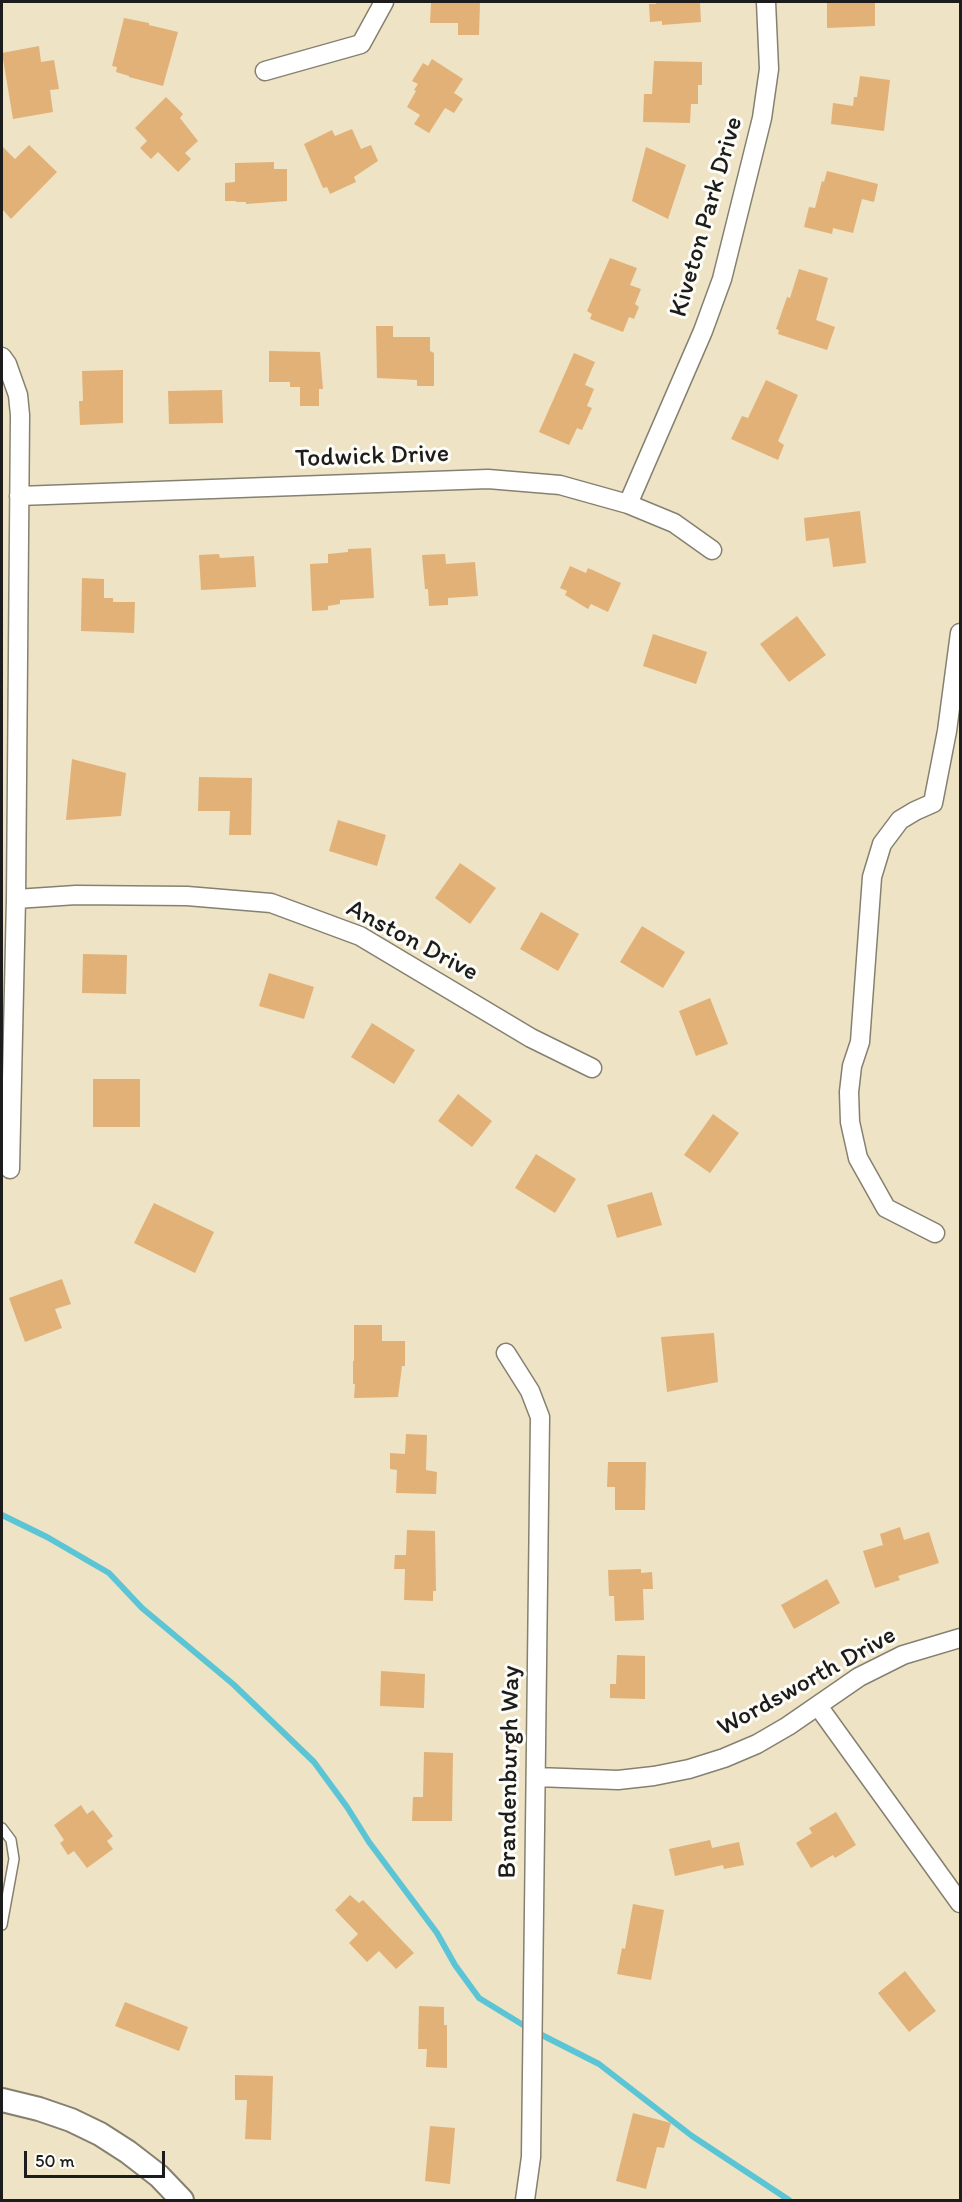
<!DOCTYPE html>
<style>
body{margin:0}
#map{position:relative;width:962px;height:2202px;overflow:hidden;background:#eee3c5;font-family:Itim,sans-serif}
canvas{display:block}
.frame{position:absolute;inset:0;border:3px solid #1c1c1c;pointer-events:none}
.scale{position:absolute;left:24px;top:2151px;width:141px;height:27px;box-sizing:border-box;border:3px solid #1c1c1c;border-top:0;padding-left:8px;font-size:18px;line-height:21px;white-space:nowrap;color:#1c1c1c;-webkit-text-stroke:4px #fdfcf7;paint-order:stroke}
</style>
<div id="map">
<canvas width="962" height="2202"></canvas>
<div class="frame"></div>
<div class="scale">50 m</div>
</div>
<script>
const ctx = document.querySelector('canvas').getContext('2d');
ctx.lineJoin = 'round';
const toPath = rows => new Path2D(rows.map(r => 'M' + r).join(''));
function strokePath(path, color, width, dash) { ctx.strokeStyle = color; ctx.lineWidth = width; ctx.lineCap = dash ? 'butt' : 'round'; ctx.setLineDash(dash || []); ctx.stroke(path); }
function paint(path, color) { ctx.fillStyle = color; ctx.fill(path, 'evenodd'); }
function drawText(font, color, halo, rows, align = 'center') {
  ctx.font = font + ' Itim,sans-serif'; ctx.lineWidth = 6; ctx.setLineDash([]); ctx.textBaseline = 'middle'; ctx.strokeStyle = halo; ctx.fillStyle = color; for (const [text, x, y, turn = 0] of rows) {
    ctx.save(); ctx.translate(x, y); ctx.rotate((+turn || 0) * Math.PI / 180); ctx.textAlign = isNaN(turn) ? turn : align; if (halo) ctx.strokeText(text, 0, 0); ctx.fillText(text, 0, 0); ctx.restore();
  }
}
const stream = toPath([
 [2,1515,47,1537,109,1573,142,1608,233,1684,314,1762,347,1807,369,1842,437,1933,455,1965,479,1998,528,2028,599,2064,692,2136,789,2200]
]);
const building = toPath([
 [440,2,480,2,479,35,458,35,458,23,430,23,431,3,440,3],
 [655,2,700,2,701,22,662,25,662,21,650,22,649,4,656,4],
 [827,2,875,2,875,26,827,28],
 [124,18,149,23,149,25,178,32,163,86,129,77,129,76,116,72,117,67,112,66],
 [39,46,41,62,54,60,59,89,50,90,53,112,13,119,2,53],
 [432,59,463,79,454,93,463,99,454,113,445,108,429,133,414,124,420,115,407,107,416,91,414,90,418,84,412,81,423,63,428,66],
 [654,61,702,62,702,85,698,85,698,104,691,104,690,123,643,122,644,94,652,94],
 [860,76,890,80,884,131,831,124,833,103,853,106,854,97,857,97],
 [166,97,183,114,180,118,198,141,185,153,191,159,178,172,158,152,151,159,140,148,147,141,135,128],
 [352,129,361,149,371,145,378,161,354,177,356,182,330,194,327,187,323,188,304,144,332,130,335,136],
 [29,145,57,172,11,219,2,209,2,146,15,159],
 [646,147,686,165,668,219,632,201],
 [274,162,274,169,287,169,287,201,246,204,246,202,236,202,236,201,225,201,225,183,235,182,235,163],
 [827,171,878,184,874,202,862,199,853,233,833,228,832,234,804,227,809,207,815,208,822,181,824,182],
 [610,258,637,268,630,285,641,289,635,304,639,307,634,319,629,317,623,332,590,319,592,314,587,311],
 [799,269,828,278,816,320,835,327,827,350,778,334,779,330,776,329,787,297,790,298],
 [376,326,393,326,393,337,430,337,430,351,434,353,434,386,417,386,417,380,377,378],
 [269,351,320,352,323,389,319,389,319,406,300,406,300,387,290,387,290,382,269,382],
 [574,353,595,362,585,385,594,389,587,406,592,408,582,430,577,428,569,445,539,432],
 [123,370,123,423,80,425,79,401,83,401,82,371],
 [766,380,798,395,778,441,784,445,778,460,731,439,742,416,748,418],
 [222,390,223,423,169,424,168,391],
 [860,511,866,563,833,567,829,538,806,541,804,518],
 [371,548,374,598,340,600,340,604,328,606,328,610,312,611,310,564,328,563,328,554,348,552,348,549],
 [219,554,220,558,254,556,256,587,201,590,199,555],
 [445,554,446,564,475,562,478,596,448,598,448,605,429,606,428,589,425,589,422,555],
 [570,566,586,573,588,568,621,583,608,612,591,604,588,609,565,595,567,591,560,588],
 [82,578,104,579,104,598,113,598,113,602,135,602,134,633,81,631],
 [797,616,826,655,789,682,760,644],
 [653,634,707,652,696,684,643,666],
 [72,759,126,773,121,816,66,820],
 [199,777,252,778,251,835,229,835,230,811,198,811],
 [338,820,386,835,377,866,329,851],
 [460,863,496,888,470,924,435,898],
 [541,912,579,934,558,971,520,949],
 [642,926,685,952,663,988,620,962],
 [83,954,127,955,126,994,82,993],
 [269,973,314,987,304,1019,259,1006],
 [710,998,728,1044,696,1056,679,1011],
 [372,1023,415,1050,394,1084,351,1057],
 [93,1079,140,1079,140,1127,93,1127],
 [458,1094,492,1121,472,1147,438,1121],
 [713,1114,739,1133,710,1173,684,1155],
 [536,1154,576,1179,555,1213,515,1188],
 [652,1192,662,1225,617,1238,607,1205],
 [154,1203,214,1232,195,1273,134,1243],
 [62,1279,71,1304,55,1309,62,1328,25,1342,9,1298],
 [354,1325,382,1325,382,1341,405,1341,405,1366,402,1366,398,1397,354,1398,355,1384,353,1384,353,1361,354,1361],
 [714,1333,718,1382,667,1392,661,1337],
 [406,1434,427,1435,426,1470,437,1472,436,1494,396,1493,397,1470,390,1469,390,1453,405,1454],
 [608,1462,646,1462,645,1510,615,1510,615,1487,607,1487],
 [900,1527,904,1540,929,1532,939,1563,898,1576,900,1580,875,1588,863,1551,883,1545,880,1534],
 [407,1530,435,1531,436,1591,433,1591,433,1601,404,1600,405,1569,394,1569,395,1555,406,1555],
 [641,1569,641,1573,652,1572,653,1589,643,1589,644,1620,615,1621,614,1596,609,1596,608,1570],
 [827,1579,840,1603,794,1629,781,1605],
 [617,1655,645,1656,645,1699,610,1698,610,1684,616,1684],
 [381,1671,425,1674,424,1708,380,1706],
 [424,1752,453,1753,452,1821,412,1821,413,1797,423,1797],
 [81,1805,87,1814,93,1810,113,1836,107,1841,113,1849,87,1868,74,1851,68,1855,60,1843,64,1840,54,1825],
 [836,1812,856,1845,835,1858,833,1855,811,1868,796,1843,812,1833,809,1828],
 [710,1840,712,1848,739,1842,744,1865,724,1869,723,1865,675,1876,669,1849],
 [350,1895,359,1903,363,1900,414,1953,396,1969,379,1951,367,1962,349,1943,358,1934,335,1910],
 [633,1904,664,1910,651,1980,617,1974,622,1948,625,1949],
 [905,1971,936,2011,909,2032,878,1993],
 [125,2002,188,2027,179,2051,115,2026],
 [419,2006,444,2007,444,2025,447,2025,447,2068,426,2067,427,2049,418,2049],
 [235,2075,273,2076,271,2140,245,2139,247,2100,235,2100],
 [633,2113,671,2123,664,2148,657,2147,646,2189,616,2181],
 [430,2126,455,2128,450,2184,425,2181]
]);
const service = toPath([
 [2,1828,11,1840,14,1859,2,1925]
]);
const minor = toPath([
 [265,71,361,44,384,2],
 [2,357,7,364,18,395,20,415,16,899,10,1169],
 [19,496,488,479,560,485,628,504,674,523,712,550],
 [628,504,703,331,722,279,762,118,769,69,766,2],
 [16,899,76,895,187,896,271,903,360,936,531,1038,592,1068],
 [935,1233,886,1208,858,1158,850,1122,849,1092,852,1066,860,1042,872,877,882,844,900,820,915,811,933,803,947,731,960,633],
 [506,1353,530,1391,540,1417,531,2157,525,2200],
 [818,1706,960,1903],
 [536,1777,618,1780,654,1776,689,1769,724,1758,757,1744,788,1726,859,1677,903,1655,960,1638]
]);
const tertiary = toPath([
 [2,2100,39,2109,71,2120,100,2134,128,2152,159,2176,182,2200]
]);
const streetNames = [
 ["Kiveton Park Drive",707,217,-74],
 ["Todwick Drive",372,457,-2],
 ["Anston Drive",412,941,28],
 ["Wordsworth Drive",807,1682,-29],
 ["Brandenburgh Way",510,1772,-89]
];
strokePath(stream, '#5bc5d6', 6);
paint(building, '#e2b178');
strokePath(service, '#858070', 12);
strokePath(minor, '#858070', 21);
strokePath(tertiary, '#858070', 26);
strokePath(service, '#fff', 9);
strokePath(minor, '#fff', 18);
strokePath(tertiary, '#fff', 22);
drawText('26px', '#1c1c1c', '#fdfcf7', streetNames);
</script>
